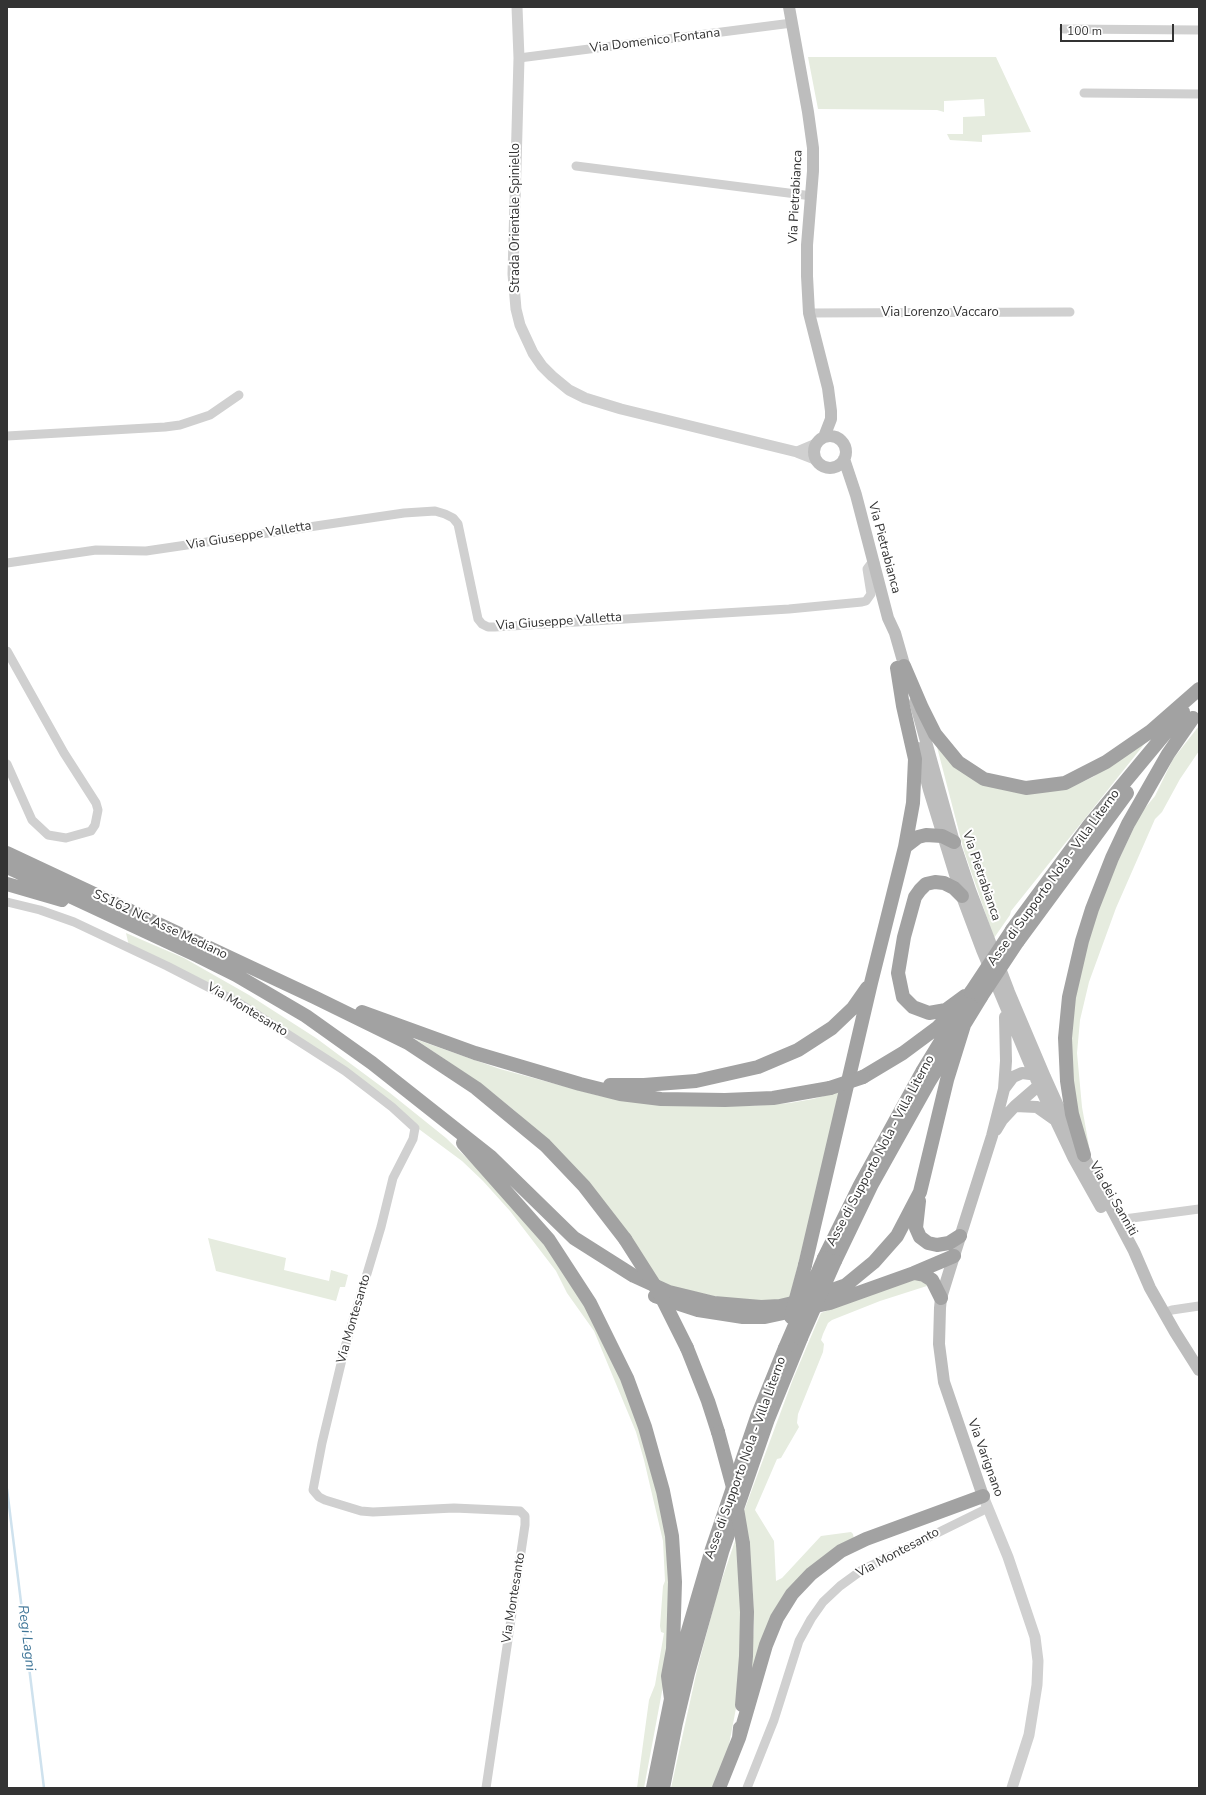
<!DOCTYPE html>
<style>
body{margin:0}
#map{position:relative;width:1206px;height:1795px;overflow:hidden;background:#fff;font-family:"Nunito Sans",sans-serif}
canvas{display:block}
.frame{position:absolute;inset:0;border:8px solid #333;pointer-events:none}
.scale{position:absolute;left:1060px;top:24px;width:114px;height:18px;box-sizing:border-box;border:2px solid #333;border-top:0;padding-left:5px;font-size:12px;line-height:14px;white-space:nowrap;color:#333;-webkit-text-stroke:3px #fff;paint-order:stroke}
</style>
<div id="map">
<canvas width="1206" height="1795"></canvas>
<div class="frame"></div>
<div class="scale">100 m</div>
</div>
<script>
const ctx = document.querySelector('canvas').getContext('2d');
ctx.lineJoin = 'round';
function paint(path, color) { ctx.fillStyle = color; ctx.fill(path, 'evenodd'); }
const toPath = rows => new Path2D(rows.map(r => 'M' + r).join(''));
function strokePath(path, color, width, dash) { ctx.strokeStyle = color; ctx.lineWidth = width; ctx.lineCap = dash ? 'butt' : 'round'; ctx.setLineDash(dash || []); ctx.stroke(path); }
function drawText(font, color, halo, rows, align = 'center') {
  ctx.font = font + ' "Nunito Sans",sans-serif'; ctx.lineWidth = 4; ctx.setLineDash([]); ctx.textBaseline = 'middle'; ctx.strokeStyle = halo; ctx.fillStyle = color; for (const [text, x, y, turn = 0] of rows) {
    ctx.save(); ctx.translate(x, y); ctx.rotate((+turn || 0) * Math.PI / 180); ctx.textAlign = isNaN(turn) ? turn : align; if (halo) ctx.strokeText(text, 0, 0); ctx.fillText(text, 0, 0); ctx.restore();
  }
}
const green = toPath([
 [808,57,996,57,1031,132,982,135,982,142,950,140,947,134,963,134,963,117,985,116,984,99,944,101,944,112,937,110,818,109],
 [1199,726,1199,751,1180,779,1162,812,1155,819,1116,908,1089,982,1080,1020,1077,1053,1082,1107,1090,1152,1078,1113,1072,1078,1071,1051,1074,1000,1083,955,1101,897,1141,813,1155,796,1173,759],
 [1150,737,1011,911,1010,915,994,938,964,851,937,747,945,756,973,778,1073,786,1093,777],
 [126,933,184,958,249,995,316,1038,390,1093,446,1138,482,1173,544,1243,569,1279,609,1347,655,1470,670,1559,669,1654,644,1788,637,1788,649,1700,655,1685,664,1633,661,1632,660,1626,663,1586,665,1581,663,1541,644,1460,636,1432,594,1331,567,1293,556,1271,510,1211,483,1181,462,1161,281,1027,129,946],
 [415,1039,500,1069,600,1096,635,1101,678,1106,752,1106,790,1103,813,1099,842,1091,789,1300,744,1303,661,1284,554,1147,515,1111,484,1086],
 [208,1238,286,1258,284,1270,329,1281,331,1270,348,1275,345,1287,340,1287,336,1301,216,1271],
 [913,1278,930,1285,880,1301,832,1320,828,1323,823,1334,821,1340,824,1344,823,1352,798,1414,797,1423,799,1427,781,1458,777,1459,755,1510,774,1541,776,1581,782,1578,821,1536,851,1532,853,1534,854,1539,817,1565,749,1677,754,1627,753,1595,744,1511,793,1379,821,1313],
 [736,1538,742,1608,737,1703,728,1750,714,1788,671,1788,697,1670,717,1594]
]);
const stream = toPath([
 [7,1489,44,1788]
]);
const minor = toPath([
 [1064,29,1199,30],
 [519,58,792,23],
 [1084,93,1199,94],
 [576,166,812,196],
 [809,313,1070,312],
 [7,436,165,427,180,425,210,415,239,395],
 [7,563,96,550,146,551,404,513,435,511,445,514,453,518,458,524,478,619,482,624,488,627,495,627,789,609,862,602,866,601,871,594,867,569,870,565,875,563],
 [7,651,64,753,96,803,98,810,95,825,91,831,66,838,48,835,32,820,7,764],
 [7,902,40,910,74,922,167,966,239,1003,345,1071,392,1107,415,1128,413,1139,393,1178,381,1227,345,1347,322,1443,313,1490,319,1497,325,1500,361,1511,373,1512,454,1508,520,1511,525,1516,525,1525,486,1788],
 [1117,1220,1199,1209],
 [1164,1313,1172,1310,1199,1306],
 [747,1788,774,1720,799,1641,811,1619,823,1602,840,1586,862,1570,988,1508]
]);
const tertiary = toPath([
 [517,7,519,58,513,274,516,309,520,325,533,353,542,366,552,376,569,390,585,398,621,409,797,452,815,459],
 [797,452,816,444],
 [983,1496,1008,1557,1035,1637,1038,1661,1037,1685,1029,1735,1012,1788]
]);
const secondary = toPath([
 [789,7,808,112,813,148,813,171,807,245,807,276,809,313,828,388,831,411,831,419,824,437],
 '814 452a16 16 0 1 1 32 0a16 16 0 1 1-32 0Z',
 [844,459,856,495,888,618,895,633,907,675],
 [915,702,954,842,970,890,1009,992,1045,1077,1063,1117,1134,1251,1150,1288,1175,1332,1199,1370],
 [918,748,929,790,961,894,982,950,1036,1079,1073,1157,1101,1207],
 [1004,1089,1013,1077,1022,1073,1038,1075],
 [1015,1106,1037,1087,1043,1080],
 [996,1130,1002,1120,1015,1106,1037,1107,1054,1119],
 [983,1496,944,1382,939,1344,940,1308,941,1298,954,1256,992,1136,1004,1089,1006,1061,1005,1017]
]);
const trunk = toPath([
 [904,666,922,708,935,734,958,762,984,779,1026,788,1065,783,1106,762,1151,731,1199,689],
 [905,847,918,837,926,835,942,836,954,842],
 [7,853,314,997,408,1043,476,1088,545,1145,584,1186,625,1239],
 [7,867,198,956,236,975,306,1016,372,1063,491,1157,574,1238,634,1276,669,1292,714,1303,761,1307,780,1306,801,1301,846,1285,874,1262,897,1236,920,1192,947,1080,965,1022],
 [7,884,62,900],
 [962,896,954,888,944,883,935,882,926,884,920,890,915,897,904,937,898,973,903,997,913,1007,929,1013,946,1010,965,996],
 [1012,930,1090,824,1183,712],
 [1018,941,1127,793],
 [362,1012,475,1053,580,1084,620,1094,661,1099,725,1100,773,1098,830,1088],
 [863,1077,903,1053,938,1027,951,1013],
 [610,1085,644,1085,696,1081,758,1067,798,1050,832,1028,853,1008,867,988],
 [463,1143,549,1240,590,1303,627,1378,645,1427,663,1491,672,1536,675,1582,673,1649,668,1676,671,1699],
 [1084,1155,1072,1114,1067,1081,1065,1038,1069,997,1082,941,1092,909,1112,858,1128,824,1168,754,1193,718],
 [919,1201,916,1228,920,1237,928,1243,937,1245,949,1243,960,1236],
 [824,1258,860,1185,922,1072,971,992],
 [835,1261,872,1184,929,1082,981,997],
 [805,1265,871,983,905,847,913,803,915,759,903,706,897,668],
 [914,1273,954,1256],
 [655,1296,698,1310,743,1317,765,1317,830,1303,914,1273,924,1275,932,1280,941,1298],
 [687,1348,708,1401,718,1432],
 [742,1705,746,1656,747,1612,743,1544],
 [739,1738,766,1645,777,1618,792,1594,811,1574,841,1551,866,1539,983,1496],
 [653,1788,671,1699,688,1631,712,1549,757,1417,785,1348],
 [663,1788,676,1723,688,1673,722,1552,768,1419,801,1338],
 [719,1788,739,1738,740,1728]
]);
const trunkBridge = toPath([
 [971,992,1012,930],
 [981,997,1018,941],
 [830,1088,863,1077],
 [625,1239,660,1294,687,1348],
 [791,1317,805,1265],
 [801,1338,835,1261],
 [785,1348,824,1258],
 [718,1432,734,1491,743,1544]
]);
const streetNames = [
 ["Via Domenico Fontana",655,41,-7],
 ["Via Pietrabianca",796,197,-87],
 ["Strada Orientale Spiniello",516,218,-90],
 ["Via Lorenzo Vaccaro",940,313],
 ["Via Giuseppe Valletta",249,536,-9],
 ["Via Pietrabianca",884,548,75],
 ["Via Giuseppe Valletta",559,622,-4],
 ["Via Pietrabianca",981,876,71],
 ["Asse di Supporto Nola - Villa Literno",1054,878,-54],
 ["SS162 NC Asse Mediano",160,925,25],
 ["Via Montesanto",247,1010,31],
 ["Asse di Supporto Nola - Villa Literno",881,1151,-62],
 ["Via dei Sanniti",1113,1199,60],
 ["Via Montesanto",354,1319,-74],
 ["Asse di Supporto Nola - Villa Literno",746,1458,-70],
 ["Via Varignano",985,1458,70],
 ["Via Montesanto",898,1553,-28],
 ["Via Montesanto",514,1598,-81]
];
const waterNames = [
 ["Regi Lagni",26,1638,83]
];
paint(green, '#e6ecdf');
strokePath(stream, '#cfe2ee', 2.5);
strokePath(minor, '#d0d0d0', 9);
strokePath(tertiary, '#d0d0d0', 11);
strokePath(secondary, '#bdbdbd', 12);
strokePath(trunk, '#a2a2a2', 14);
strokePath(trunkBridge, '#a2a2a2', 14);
drawText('13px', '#333', '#fff', streetNames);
drawText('italic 14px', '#3f7597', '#fff', waterNames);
</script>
